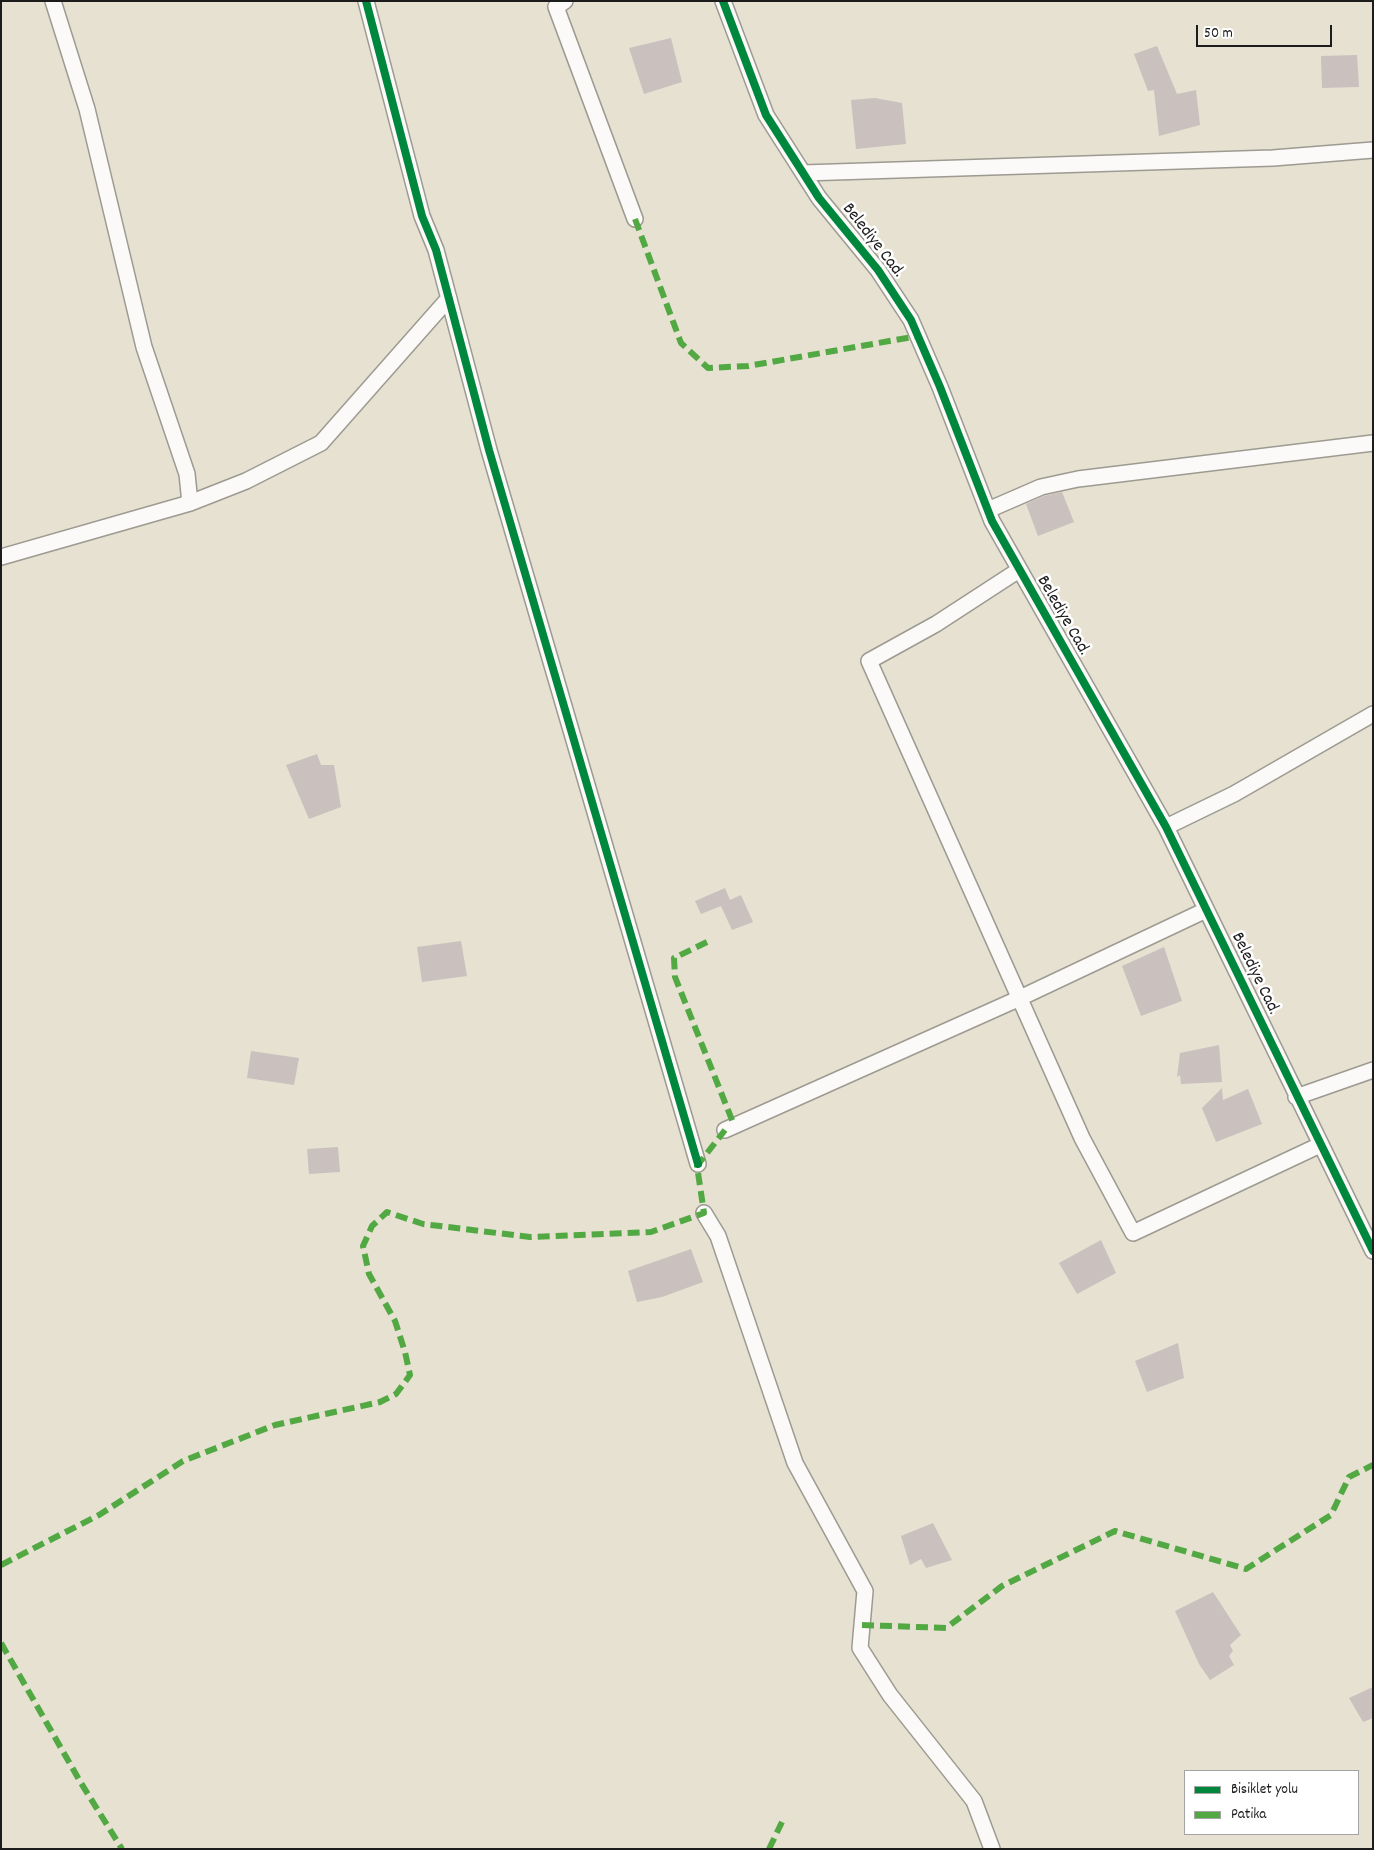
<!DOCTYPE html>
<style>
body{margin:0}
#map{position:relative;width:1374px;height:1850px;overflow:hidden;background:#e6e1d1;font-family:Dekko,sans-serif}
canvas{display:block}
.frame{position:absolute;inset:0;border:2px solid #1c1c1c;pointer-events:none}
.legend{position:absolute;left:1184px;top:1770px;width:175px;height:65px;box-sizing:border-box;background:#fff;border:1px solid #a4a4a4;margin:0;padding:6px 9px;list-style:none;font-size:15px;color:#1c1c1c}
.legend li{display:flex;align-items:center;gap:10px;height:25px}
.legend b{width:25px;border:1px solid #a4a4a4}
.scale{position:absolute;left:1196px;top:25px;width:136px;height:22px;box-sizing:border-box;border:2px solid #1c1c1c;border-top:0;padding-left:6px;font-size:15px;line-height:18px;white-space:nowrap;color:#1c1c1c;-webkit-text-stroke:4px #fff;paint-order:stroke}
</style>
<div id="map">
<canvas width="1374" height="1850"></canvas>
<div class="frame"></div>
<ul class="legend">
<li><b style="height:6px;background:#00873e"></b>Bisiklet yolu</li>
<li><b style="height:6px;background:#52a943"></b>Patika</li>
</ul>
<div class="scale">50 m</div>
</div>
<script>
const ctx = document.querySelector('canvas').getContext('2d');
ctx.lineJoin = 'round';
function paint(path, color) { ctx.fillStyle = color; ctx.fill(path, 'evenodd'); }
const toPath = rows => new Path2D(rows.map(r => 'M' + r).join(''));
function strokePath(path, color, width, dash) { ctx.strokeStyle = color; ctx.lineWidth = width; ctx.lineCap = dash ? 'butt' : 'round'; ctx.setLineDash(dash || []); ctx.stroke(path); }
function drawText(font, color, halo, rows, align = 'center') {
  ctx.font = font + ' Dekko,sans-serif'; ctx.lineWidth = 5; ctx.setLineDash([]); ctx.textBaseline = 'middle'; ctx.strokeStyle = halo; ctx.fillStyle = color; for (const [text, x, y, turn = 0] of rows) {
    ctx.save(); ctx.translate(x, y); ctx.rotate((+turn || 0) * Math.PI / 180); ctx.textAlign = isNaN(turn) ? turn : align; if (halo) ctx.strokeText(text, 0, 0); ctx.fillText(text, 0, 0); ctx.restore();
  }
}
const building = toPath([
 [671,38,682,82,644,94,629,48],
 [1157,46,1177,94,1196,90,1200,125,1159,136,1154,90,1148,91,1134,54],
 [1357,55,1359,87,1322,88,1321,56],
 [875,98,902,103,906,144,856,149,851,100],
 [1062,492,1074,522,1038,536,1026,504,1044,496],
 [317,754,321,765,334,765,341,807,309,819,286,765],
 [725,888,730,900,741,895,753,922,732,930,721,906,701,914,695,901],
 [461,941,467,976,422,982,417,947],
 [1164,947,1182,1001,1141,1016,1122,966],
 [1219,1045,1222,1082,1181,1084,1180,1075,1177,1077,1180,1053],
 [251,1051,299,1058,294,1085,247,1078],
 [1222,1088,1223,1100,1248,1089,1262,1124,1216,1142,1202,1108],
 [338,1147,340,1172,309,1174,307,1149],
 [1101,1240,1116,1273,1077,1294,1059,1263],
 [691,1249,703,1282,662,1297,637,1302,628,1271],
 [1178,1343,1184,1378,1147,1392,1135,1361],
 [933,1523,952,1560,926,1568,921,1559,910,1565,901,1536],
 [1213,1592,1241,1635,1230,1645,1233,1651,1229,1656,1234,1665,1210,1680,1199,1664,1175,1611],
 [1373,1687,1373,1718,1363,1722,1349,1698]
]);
const street = toPath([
 [53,1,87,109,144,347,187,474,190,503],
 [366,1,422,216,436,250,489,450,698,1164],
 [565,1,556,7,635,219],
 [723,1,766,115,819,198,878,270,911,320,940,387,992,521,1166,827,1373,1251],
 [803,173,1273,158,1373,150],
 [988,510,1041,487,1078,479,1373,443],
 [1,557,190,503,246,481,321,443,449,298],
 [1019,570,936,624,869,661,1082,1138,1133,1233,1320,1145],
 [1166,827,1234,794,1373,714],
 [1296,1097,1373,1070],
 [725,1130,1020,998,1206,910],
 [704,1213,718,1236,795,1463,865,1591,860,1648,890,1695,974,1801,992,1849]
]);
const quiet = toPath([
 [635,219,681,343,708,368,748,366,918,336],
 [707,942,674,958,675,977,734,1125],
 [1,1565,99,1515,183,1461,275,1425,380,1402,396,1394,410,1375,405,1352,395,1321,369,1274,363,1246,372,1226,387,1212,423,1224,530,1237,651,1232,704,1213,697,1166,725,1130],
 [862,1625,946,1628,1002,1586,1115,1531,1246,1569,1331,1515,1349,1477,1373,1465],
 [1,1643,81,1783,122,1849],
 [769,1849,782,1822]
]);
const cycleway = toPath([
 [366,1,422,216,436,250,489,450,698,1164],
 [723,1,766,115,819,198,878,270,911,320,940,387,992,521,1166,827,1373,1251]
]);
const streetNames = [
 ["Belediye Cad.",872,241,52],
 ["Belediye Cad.",1062,616,60],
 ["Belediye Cad.",1254,974,64]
];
paint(building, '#cac0be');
strokePath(street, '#9d9a91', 18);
strokePath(street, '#fbfaf8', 15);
strokePath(quiet, '#52a943', 6, [12, 6]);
strokePath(cycleway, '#00873e', 8);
drawText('18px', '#1c1c1c', '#fff', streetNames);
</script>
